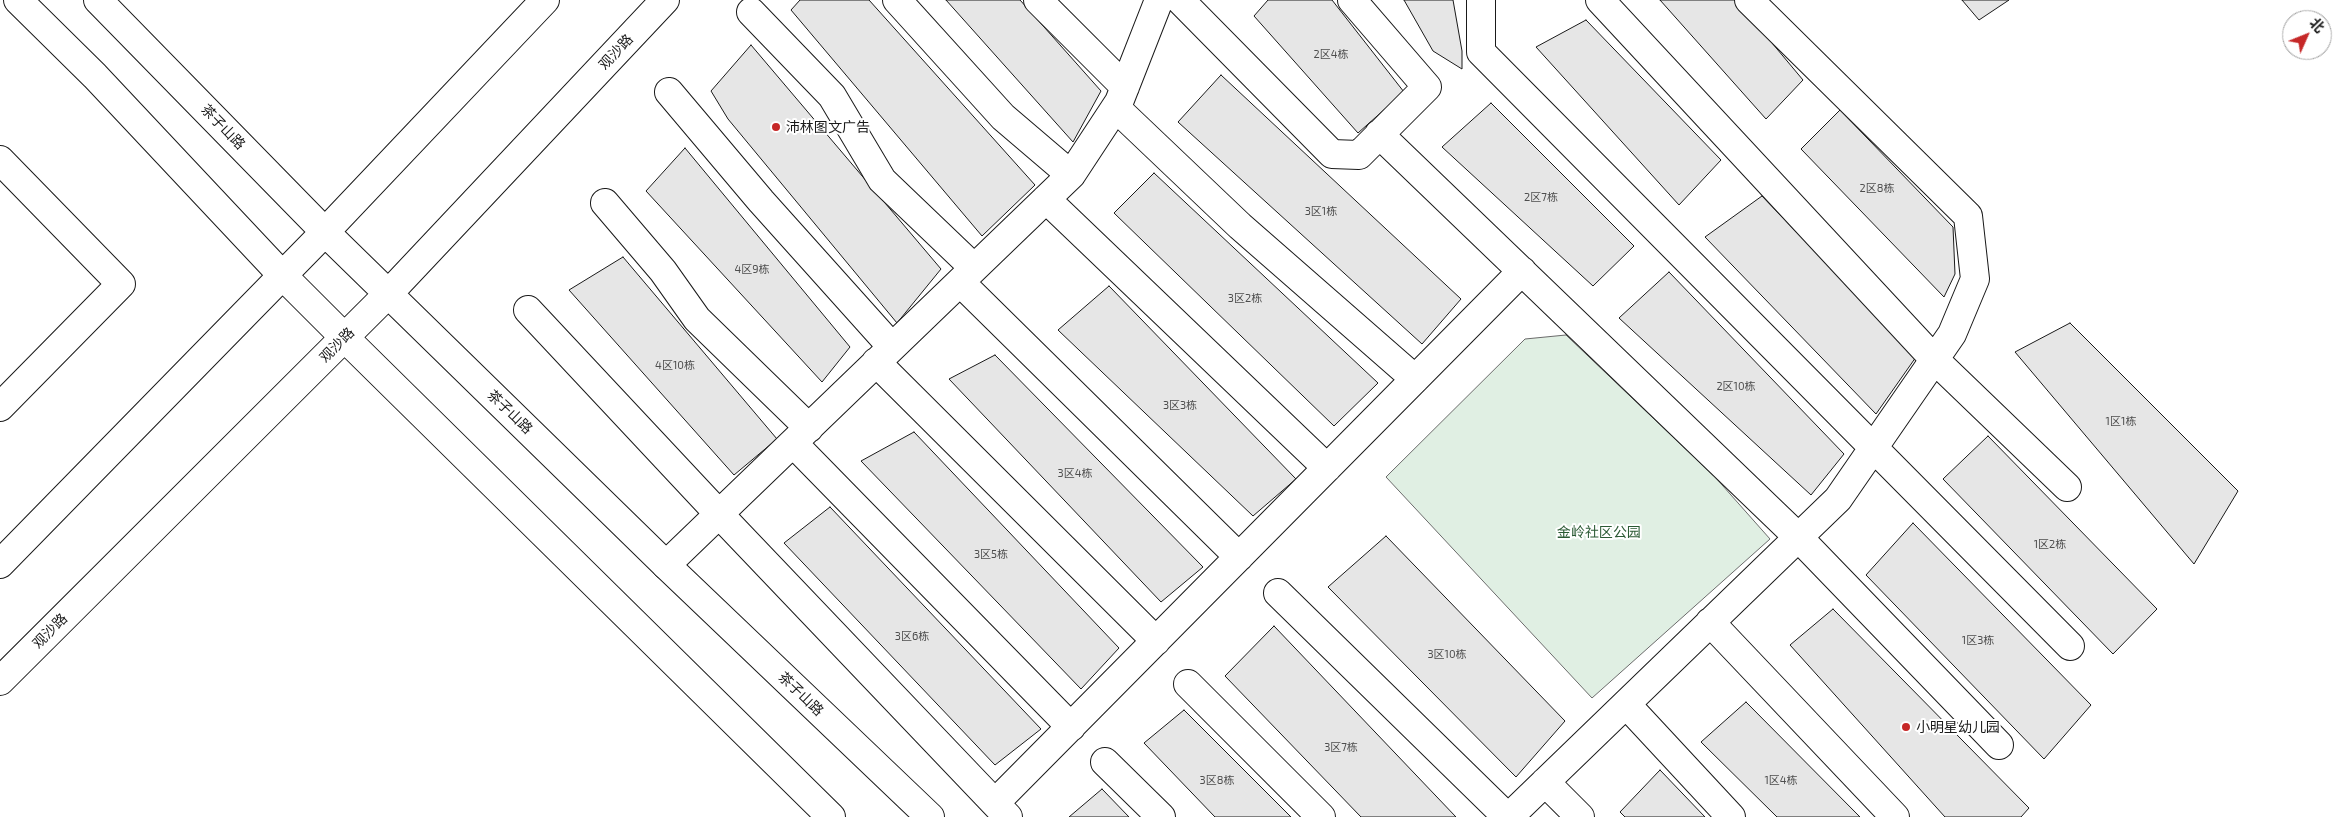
<!DOCTYPE html>
<meta charset="utf-8">
<style>
body{margin:0}
#map{position:relative;width:2342px;height:817px;overflow:hidden;background:#fff;font-family:"Exo 2","Noto Sans SC",sans-serif}
canvas{display:block}
.north{position:absolute;left:2282px;top:10px;width:50px;height:50px;box-sizing:border-box;background:#fff;border:1px solid #a3a3a3;border-radius:50%;rotate:46deg;font-size:14px;font-weight:700;line-height:20px;text-align:center;color:#1a1a1a}
.north::after{content:'';display:block;margin:auto;width:18px;height:22px;background:#c62828;clip-path:polygon(50% 0,100% 100%,50% 72%,0 100%)}
</style>
<div id="map">
<canvas width="2342" height="817"></canvas>
<div class="north">北</div>
</div>
<script>
const ctx = document.querySelector('canvas').getContext('2d');
ctx.lineJoin = 'round';
function paint(path, color) { ctx.fillStyle = color; ctx.fill(path, 'evenodd'); }
const toPath = rows => new Path2D(rows.map(r => 'M' + r).join(''));
function strokePath(path, color, width, dash) { ctx.strokeStyle = color; ctx.lineWidth = width; ctx.lineCap = dash ? 'butt' : 'round'; ctx.setLineDash(dash || []); ctx.stroke(path); }
function drawText(font, color, halo, rows, align = 'center') {
  ctx.font = font + ' "Exo 2","Noto Sans SC",sans-serif'; ctx.lineWidth = 4; ctx.setLineDash([]); ctx.textBaseline = 'middle'; ctx.strokeStyle = halo; ctx.fillStyle = color; for (const [text, x, y, turn = 0] of rows) {
    ctx.save(); ctx.translate(x, y); ctx.rotate((+turn || 0) * Math.PI / 180); ctx.textAlign = isNaN(turn) ? turn : align; if (halo) ctx.strokeText(text, 0, 0); ctx.fillText(text, 0, 0); ctx.restore();
  }
}
const green = toPath([
 [1566,335,1715,477,1770,539,1592,698,1386,477,1525,339,1566,335]
]);
const building = toPath([
 [800,0,869,0,1035,185,982,236,791,10,800,0],
 [946,0,1020,0,1101,91,1073,142,946,0],
 [1268,0,1332,0,1404,92,1358,133,1254,16,1268,0],
 [1404,0,1453,0,1462,51,1462,69,1433,51,1404,0],
 [1660,0,1736,0,1803,80,1766,119,1660,0],
 [1962,0,2009,0,1979,20,1962,0],
 [1586,20,1721,160,1679,205,1536,47,1586,20],
 [751,45,941,269,897,323,728,119,711,91,751,45],
 [1221,75,1461,299,1422,344,1178,122,1221,75],
 [1491,103,1634,246,1593,286,1442,147,1491,103],
 [1840,110,1953,227,1955,274,1944,297,1801,149,1840,110],
 [685,148,850,347,822,382,646,191,685,148],
 [1154,173,1378,383,1334,426,1114,213,1154,173],
 [1762,196,1916,357,1876,414,1705,237,1762,196],
 [623,257,777,439,734,475,569,290,623,257],
 [1669,272,1844,454,1811,495,1619,318,1669,272],
 [1109,286,1296,479,1253,516,1058,330,1109,286],
 [2070,323,2238,491,2194,564,2015,352,2070,323],
 [995,355,1203,567,1161,602,949,379,995,355],
 [914,432,1119,648,1081,689,861,461,914,432],
 [1988,436,2157,609,2113,654,1943,479,1988,436],
 [830,507,1041,729,995,765,784,543,830,507],
 [1913,523,2091,705,2044,759,1866,575,1913,523],
 [1386,536,1565,721,1516,777,1328,587,1386,536],
 [1833,609,2029,808,2021,817,1945,817,1790,645,1833,609],
 [1274,626,1456,817,1361,817,1225,676,1274,626],
 [1746,702,1860,817,1777,817,1701,742,1746,702],
 [1184,710,1291,817,1215,817,1144,743,1184,710],
 [1660,770,1705,817,1625,817,1620,812,1660,770],
 [1102,789,1129,817,1069,817,1102,789]
]);
const minor = toPath([
 [897,0,1003,117,1071,175],
 [1038,0,1125,87],
 [1180,0,1332,154,1359,155,1427,87,1352,0],
 [1481,0,1481,52,2070,646],
 [1600,0,1934,359,2067,487],
 [751,12,832,96,882,180,974,268],
 [669,92,761,201,892,347],
 [1116,108,1240,226,1415,379],
 [1379,134,1798,537,1999,745],
 [0,160,121,284,0,407],
 [1046,199,1327,468],
 [605,203,663,271,697,319,809,428],
 [960,282,1239,557],
 [528,310,719,514,1008,817],
 [876,362,1156,641],
 [793,443,1071,727],
 [666,565,1071,175,1119,102,1159,0],
 [1278,593,1507,817],
 [1710,622,1895,817],
 [1188,684,1321,817],
 [1626,704,1731,817],
 [1105,762,1161,817],
 [1545,782,1580,817],
 [995,803,1522,271],
 [1509,817,1838,499,1952,334,1975,279,1968,216,1749,0]
]);
const major = toPath([
 [18,0,95,76,282,275,344,337,831,817],
 [98,0,325,232,666,565,930,817],
 [0,564,325,232,545,0],
 [0,681,389,293,665,0]
]);
const markers = [
 [776,127,5,"#c62828"],
 [1906,727,5,"#c62828"]
];
const numberNames = [
 ["2区4栋",1331,54],
 ["2区8栋",1877,188],
 ["2区7栋",1541,197],
 ["3区1栋",1321,211],
 ["4区9栋",752,269],
 ["3区2栋",1245,298],
 ["4区10栋",675,365],
 ["2区10栋",1736,386],
 ["3区3栋",1180,405],
 ["1区1栋",2121,421],
 ["3区4栋",1075,473],
 ["1区2栋",2050,544],
 ["3区5栋",991,554],
 ["3区6栋",912,636],
 ["1区3栋",1978,640],
 ["3区10栋",1447,654],
 ["3区7栋",1341,747],
 ["3区8栋",1217,780],
 ["1区4栋",1781,780]
];
const streetNames = [
 ["观沙路",616,52,-47],
 ["茶子山路",223,127,46],
 ["观沙路",337,345,-45],
 ["茶子山路",510,412,44],
 ["观沙路",50,631,-45],
 ["茶子山路",801,694,44]
];
const poiNames = [
 ["沛林图文广告",786,127],
 ["小明星幼儿园",1916,727]
];
const parkNames = [
 ["金岭社区公园",1599,532]
];
paint(green, '#e0efe3');
strokePath(green, '#6a6a6a', 1);
paint(building, '#e6e6e6');
strokePath(building, '#1a1a1a', 1);
strokePath(minor, '#1a1a1a', 30);
strokePath(major, '#1a1a1a', 30);
strokePath(minor, '#fff', 28);
strokePath(major, '#fff', 28);
for (const [x, y, r, color] of markers) { const dot = new Path2D(); dot.arc(x, y, r, 0, 2 * Math.PI); ctx.fillStyle = color; ctx.fill(dot); strokePath(dot, '#fff', 2); }
drawText('11px', '#4d4d4d', null, numberNames);
drawText('14px', '#1a1a1a', '#fff', streetNames);
drawText('14px', '#1a1a1a', '#fff', poiNames, 'left');
drawText('14px', '#2b5a34', '#fff', parkNames);
</script>
